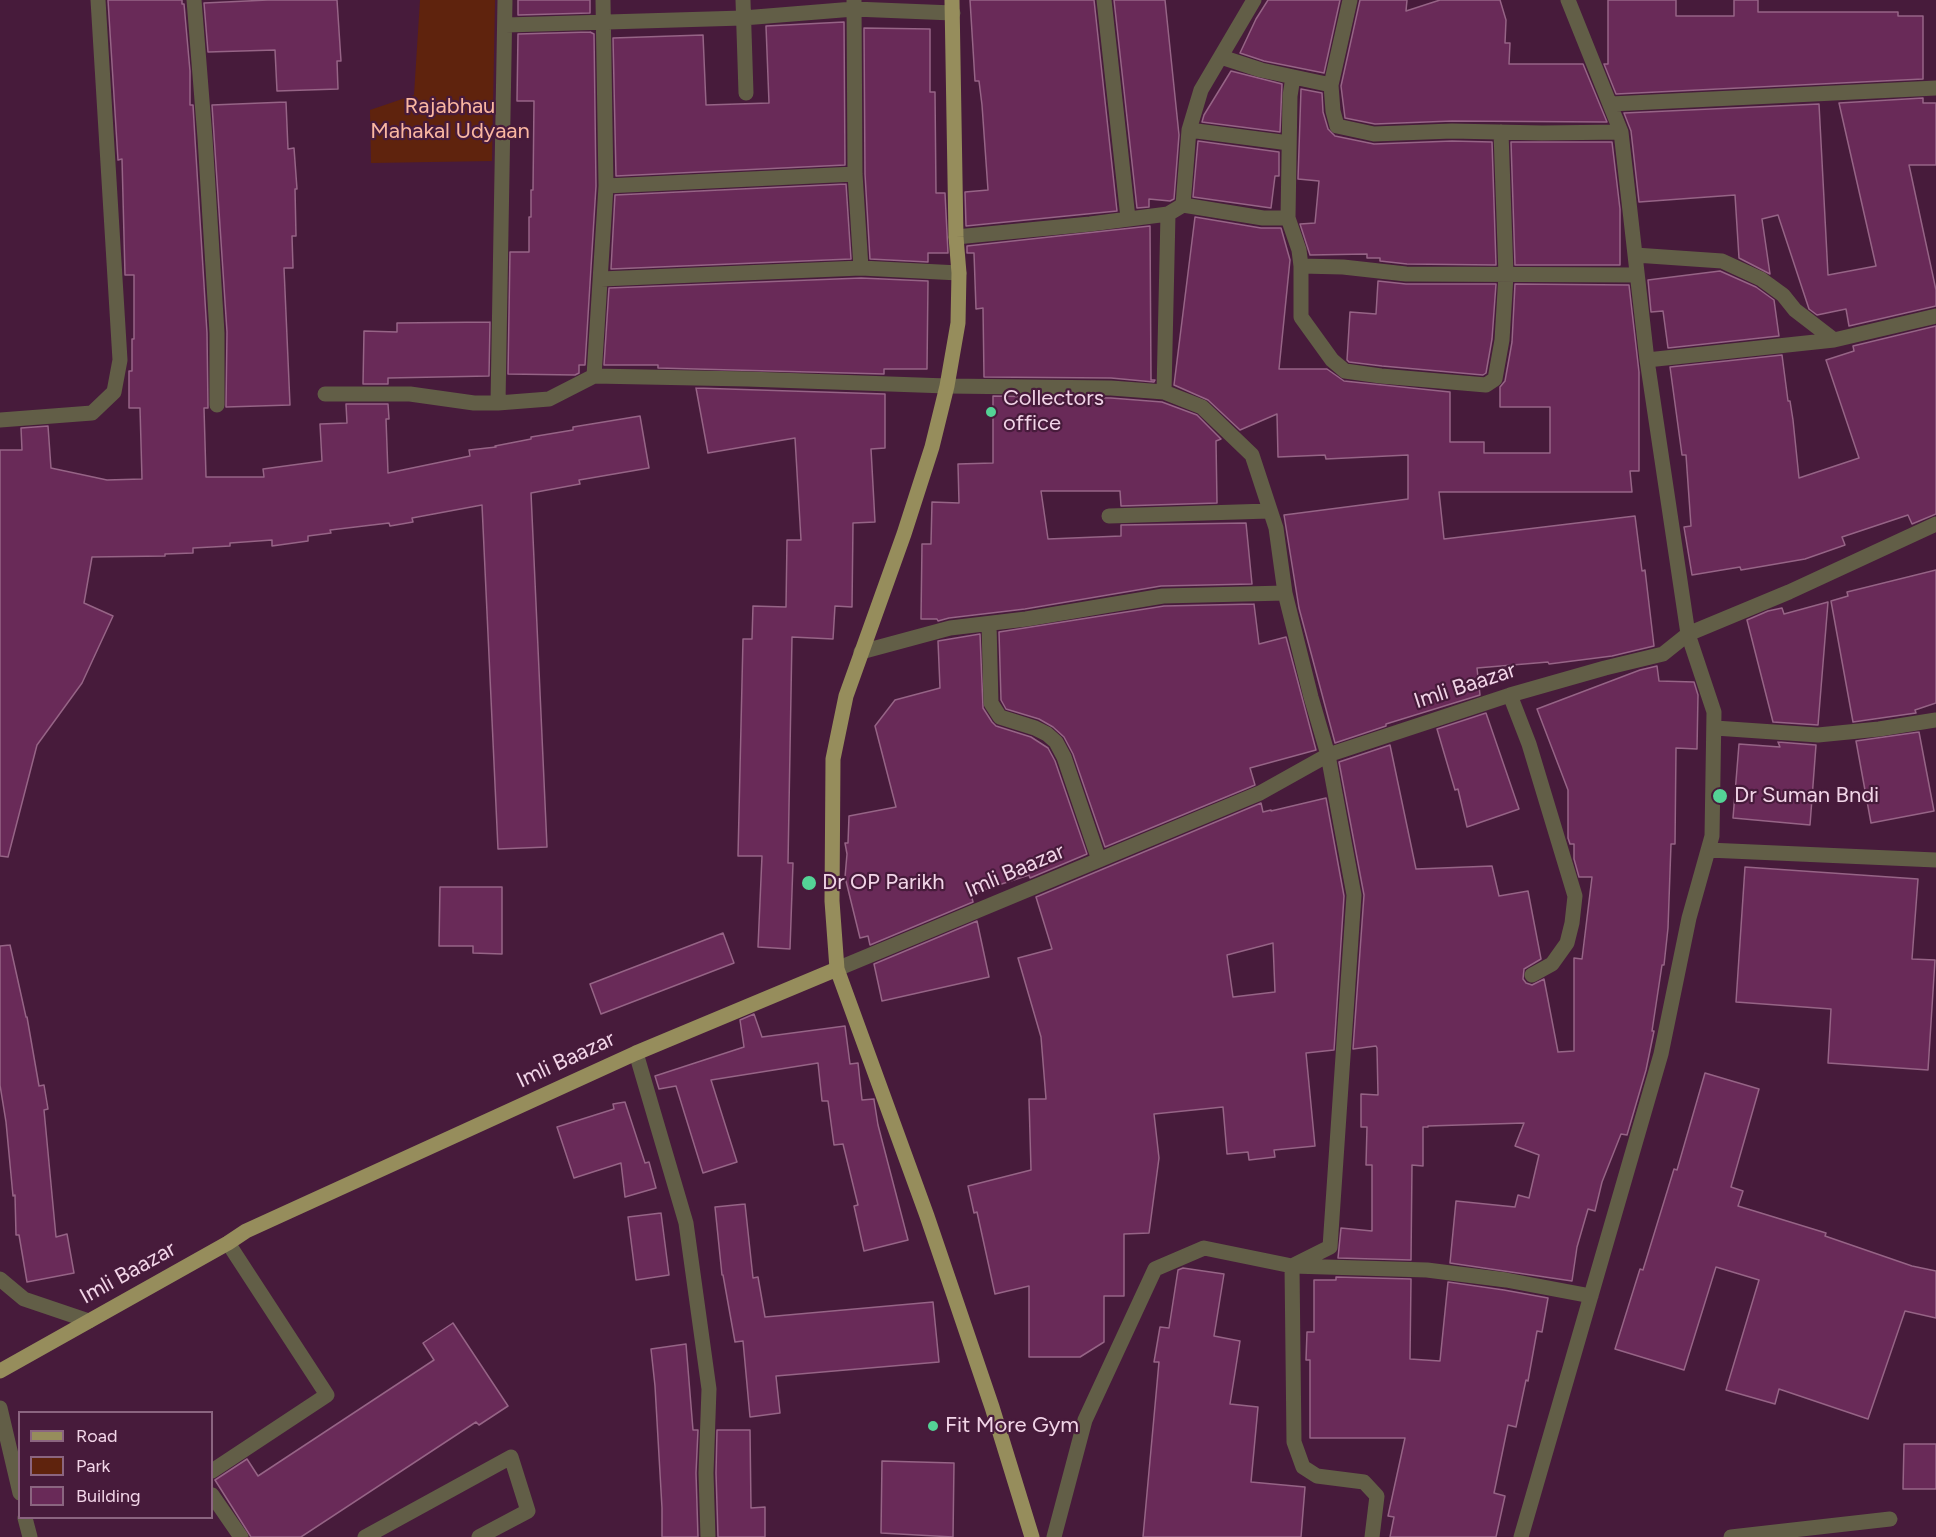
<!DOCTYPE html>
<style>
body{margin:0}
#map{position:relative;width:1936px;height:1537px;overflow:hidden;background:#471b3b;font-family:Figtree,sans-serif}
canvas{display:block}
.legend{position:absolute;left:18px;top:1411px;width:195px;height:108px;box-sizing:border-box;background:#471b3b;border:2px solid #8b6580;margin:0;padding:8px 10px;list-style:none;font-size:18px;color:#f2d5e8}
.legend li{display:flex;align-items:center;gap:12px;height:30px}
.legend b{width:30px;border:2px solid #8b6580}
</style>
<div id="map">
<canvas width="1936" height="1537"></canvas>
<ul class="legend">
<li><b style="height:8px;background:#968d5c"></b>Road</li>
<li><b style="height:16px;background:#5f230d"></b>Park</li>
<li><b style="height:16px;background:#692a58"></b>Building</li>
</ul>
</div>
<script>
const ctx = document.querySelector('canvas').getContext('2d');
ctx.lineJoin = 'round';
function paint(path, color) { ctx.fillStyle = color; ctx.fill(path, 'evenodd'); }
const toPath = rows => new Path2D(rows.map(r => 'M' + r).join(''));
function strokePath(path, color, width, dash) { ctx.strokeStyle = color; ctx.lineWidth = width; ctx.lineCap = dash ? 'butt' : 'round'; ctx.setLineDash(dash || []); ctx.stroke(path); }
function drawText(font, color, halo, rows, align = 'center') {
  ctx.font = font + ' Figtree,sans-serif'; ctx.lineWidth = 4.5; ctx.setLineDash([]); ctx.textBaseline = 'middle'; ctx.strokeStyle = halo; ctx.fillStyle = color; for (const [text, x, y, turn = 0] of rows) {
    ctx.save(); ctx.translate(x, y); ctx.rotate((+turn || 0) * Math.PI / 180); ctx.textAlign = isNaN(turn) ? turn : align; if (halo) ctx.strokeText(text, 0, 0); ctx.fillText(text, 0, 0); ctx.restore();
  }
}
const green = toPath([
 [420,0,495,0,492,161,371,163,370,110,414,95]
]);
const building = toPath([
 [108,0,182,0,182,4,184,4,190,71,190,105,193,105,195,139,207,333,208,408,204,408,206,477,264,477,263,469,322,461,320,424,347,423,346,404,388,404,389,419,386,419,388,473,470,456,469,450,496,447,495,446,531,439,531,437,573,430,573,427,640,416,649,468,579,480,580,484,531,493,547,847,498,849,482,505,412,518,413,522,390,526,389,523,330,530,331,533,308,536,308,541,272,546,272,540,230,543,230,546,193,548,193,553,165,554,165,556,92,557,84,603,113,616,82,683,37,745,8,857,0,856,0,450,22,450,21,428,48,426,51,468,107,480,142,479,140,408,129,408,129,371,132,371,132,339,134,339,134,275,125,275,122,159,118,160,108,0],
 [268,0,337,0,341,61,337,61,338,89,277,91,275,50,208,52,204,3,268,0],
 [518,0,590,0,590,13,518,15,518,0],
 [970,0,1094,0,1117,211,966,226,965,192,988,190,982,105,979,81,975,81,970,0],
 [1114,0,1165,0,1179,135,1174,199,1170,201,1149,199,1149,207,1137,208,1114,0],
 [1268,0,1340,0,1324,73,1264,61,1240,53,1256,19,1268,0],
 [1360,0,1407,0,1406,11,1440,0,1500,0,1506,20,1505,43,1510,43,1509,64,1583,64,1607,122,1452,121,1375,124,1345,118,1341,86,1360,0],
 [1608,0,1676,0,1676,16,1734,16,1734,0,1758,0,1758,12,1898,12,1898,16,1923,16,1923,79,1616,94,1604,64,1608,64,1608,0],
 [844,22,845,165,616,176,613,38,703,35,706,105,769,103,766,26,844,22],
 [864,28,930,29,930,92,935,92,936,193,945,193,948,253,928,253,928,262,870,259,865,174,864,28],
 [590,32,594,34,596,186,585,365,579,365,579,373,575,375,508,374,510,252,529,252,529,217,531,217,531,190,533,190,534,101,517,101,518,34,590,32],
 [1231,71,1282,84,1280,132,1202,122,1204,115,1231,71],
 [1301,89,1322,93,1323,112,1328,129,1335,136,1374,144,1452,141,1492,142,1496,265,1407,264,1380,261,1380,258,1367,258,1367,254,1310,255,1300,224,1315,223,1319,181,1298,179,1301,89],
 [1923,98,1923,103,1936,103,1936,165,1909,165,1936,290,1936,306,1849,326,1846,309,1817,315,1809,309,1778,215,1762,219,1770,274,1739,258,1735,195,1639,202,1631,131,1624,113,1819,104,1828,275,1876,266,1839,103,1923,98],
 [286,102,288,149,294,148,297,189,295,189,296,236,292,236,293,268,284,268,290,405,226,407,227,332,212,105,286,102],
 [1198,141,1279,152,1279,176,1275,176,1271,208,1193,197,1198,141],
 [1511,142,1612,142,1620,209,1620,265,1515,265,1511,142],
 [846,184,851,259,611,269,615,195,846,184],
 [1195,217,1261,228,1281,228,1290,260,1279,369,1327,369,1344,381,1450,392,1450,442,1484,442,1484,453,1550,453,1550,407,1500,407,1500,387,1505,381,1512,342,1515,284,1629,285,1639,372,1639,471,1630,471,1632,492,1439,492,1444,539,1635,516,1642,571,1645,570,1654,646,1612,656,1549,664,1548,662,1477,668,1480,695,1386,724,1386,726,1335,743,1299,608,1284,515,1408,499,1408,455,1326,459,1325,455,1278,457,1277,414,1240,430,1208,400,1174,385,1195,217],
 [1150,226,1151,380,1155,380,1154,382,1111,378,984,377,983,308,976,309,974,253,967,253,967,246,1150,226],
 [1720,271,1756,287,1774,300,1779,336,1668,348,1663,311,1651,312,1648,280,1720,271],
 [861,278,928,281,927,369,884,369,884,374,658,368,658,365,604,365,609,288,861,278],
 [1378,281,1406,284,1496,284,1492,339,1486,373,1483,375,1382,366,1349,362,1347,360,1350,312,1376,314,1378,281],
 [490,322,489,376,388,378,388,384,363,384,364,331,397,332,397,323,490,322],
 [1936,326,1936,514,1912,524,1908,515,1842,537,1845,545,1805,559,1741,570,1740,567,1692,575,1684,527,1691,526,1686,455,1682,455,1670,367,1782,355,1788,401,1790,401,1793,420,1799,478,1859,458,1826,360,1854,351,1853,346,1936,326],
 [696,388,885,394,885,448,871,449,875,522,853,523,852,607,835,606,833,639,792,637,788,863,793,863,790,949,758,947,762,856,738,856,743,639,752,639,753,606,786,607,787,540,801,540,795,438,708,453,696,388],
 [993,396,1111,398,1162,402,1197,415,1221,439,1216,441,1217,503,1121,506,1120,491,1041,491,1048,539,1121,536,1121,525,1246,523,1252,584,1161,586,1025,609,949,618,938,621,937,619,921,619,922,544,931,544,932,502,959,503,958,464,993,463,993,396],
 [1936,570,1936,703,1915,710,1916,713,1853,722,1831,601,1848,596,1847,592,1936,570],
 [1828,602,1818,725,1773,722,1747,620,1768,611,1782,608,1784,614,1828,602],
 [1254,604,1259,644,1286,637,1316,750,1250,768,1255,785,1105,847,1073,754,1064,737,1053,727,1039,719,1006,709,1001,700,999,632,1164,606,1254,604],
 [980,634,983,708,992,722,996,726,1031,737,1048,748,1055,761,1087,854,1030,878,1029,875,971,894,973,902,870,945,868,936,860,938,845,877,847,854,845,843,848,843,849,816,896,807,875,726,895,700,940,688,938,641,980,634],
 [1657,666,1659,681,1694,682,1698,695,1697,749,1676,748,1675,844,1671,844,1668,928,1664,965,1662,965,1652,1031,1654,1031,1646,1070,1627,1135,1621,1134,1602,1182,1595,1211,1588,1209,1577,1247,1572,1281,1450,1263,1456,1201,1515,1207,1518,1195,1529,1198,1539,1155,1515,1146,1524,1123,1428,1126,1428,1127,1423,1127,1423,1166,1412,1165,1411,1260,1338,1258,1341,1228,1372,1231,1372,1165,1366,1165,1367,1127,1361,1127,1361,1094,1378,1095,1377,1048,1376,1046,1353,1049,1364,895,1339,762,1390,745,1416,869,1492,866,1499,896,1528,891,1541,959,1524,969,1523,979,1526,983,1532,985,1544,979,1558,1052,1574,1051,1574,958,1582,959,1592,877,1579,877,1574,859,1574,844,1570,844,1568,838,1568,790,1537,709,1640,670,1657,666],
 [1486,713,1519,809,1467,827,1458,789,1455,790,1437,729,1486,713],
 [1919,732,1934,811,1871,823,1856,741,1919,732],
 [1778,742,1816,745,1810,825,1733,818,1739,744,1780,747,1778,742],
 [1326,798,1344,896,1334,1050,1306,1053,1315,1146,1274,1150,1275,1157,1249,1160,1248,1152,1227,1154,1223,1107,1154,1114,1159,1158,1149,1233,1124,1234,1124,1296,1104,1296,1104,1342,1080,1357,1029,1357,1029,1286,995,1294,977,1212,974,1213,968,1186,1031,1170,1029,1099,1046,1099,1041,1037,1018,958,1052,949,1036,897,1261,803,1263,812,1271,810,1271,811,1326,798],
 [1273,943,1275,992,1233,997,1227,955,1273,943],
 [1745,867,1918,879,1912,959,1935,960,1928,1070,1828,1063,1831,1009,1736,1002,1745,867],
 [440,887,502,887,502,954,473,953,473,946,439,946,440,887],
 [977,921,989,977,882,1001,874,964,977,921],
 [723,933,734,963,601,1014,590,984,723,933],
 [10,945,26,1017,27,1017,39,1086,44,1085,48,1109,44,1110,56,1237,67,1234,74,1273,27,1282,19,1235,16,1235,15,1195,13,1196,6,1122,0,1085,0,946,10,945],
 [754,1014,762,1037,845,1026,850,1064,858,1063,862,1100,874,1099,874,1100,878,1125,908,1240,864,1251,854,1206,858,1205,843,1144,834,1145,828,1101,822,1101,818,1063,711,1080,737,1162,703,1173,676,1086,659,1089,655,1076,744,1047,740,1020,754,1014],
 [1705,1073,1759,1089,1731,1187,1743,1191,1738,1206,1826,1233,1825,1236,1912,1266,1936,1271,1936,1318,1905,1311,1868,1419,1779,1389,1775,1404,1726,1390,1759,1280,1716,1267,1684,1370,1615,1349,1640,1269,1643,1270,1674,1169,1677,1170,1705,1073],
 [625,1102,645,1163,649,1162,656,1188,625,1197,621,1163,574,1178,557,1127,614,1109,613,1104,625,1102],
 [745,1204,753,1278,758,1277,765,1317,933,1302,939,1362,776,1376,780,1413,750,1417,743,1341,735,1342,723,1275,722,1275,715,1207,745,1204],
 [661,1213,669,1275,636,1280,628,1217,661,1213],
 [1183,1268,1224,1274,1214,1336,1240,1341,1230,1404,1258,1407,1251,1482,1305,1487,1301,1537,1143,1537,1159,1362,1154,1362,1160,1327,1169,1328,1178,1270,1183,1268],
 [1336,1277,1411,1279,1410,1359,1440,1361,1448,1282,1504,1290,1548,1298,1542,1332,1537,1331,1528,1381,1526,1380,1516,1427,1508,1425,1494,1493,1505,1496,1496,1537,1390,1537,1394,1517,1388,1516,1405,1438,1310,1438,1310,1360,1306,1360,1307,1332,1314,1332,1314,1280,1336,1280,1336,1277],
 [453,1323,508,1406,479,1425,476,1422,301,1537,251,1537,215,1480,247,1459,258,1476,434,1360,423,1343,453,1323],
 [686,1344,693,1430,698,1430,696,1473,698,1537,662,1537,662,1508,655,1386,651,1349,686,1344],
 [717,1430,750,1430,751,1508,765,1507,765,1537,718,1537,716,1473,717,1430],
 [1904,1444,1936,1444,1936,1489,1903,1489,1904,1444],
 [882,1461,954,1463,953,1537,881,1533,882,1461]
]);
const minor = toPath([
 [194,0,205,138,217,333,217,405],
 [743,0,746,93],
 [854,0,855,174,861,268],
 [1104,0,1128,218],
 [1350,0,1331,85,1333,111,1337,126,1374,134,1452,131,1542,133,1621,132],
 [506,25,743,18,854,9,953,13],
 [1221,57,1261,70,1331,85],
 [1293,77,1290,96,1288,218,1299,250,1301,266,1301,317,1332,360,1345,371,1381,376,1486,385,1495,379,1502,340,1506,275,1501,132],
 [1611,104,1936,88],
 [1189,130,1289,143],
 [606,186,855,174],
 [1183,205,1263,218,1288,218],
 [956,237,1090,224,1168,214],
 [1635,255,1722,261,1761,279,1783,295,1795,310,1834,340,1936,316],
 [1301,266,1343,267,1406,274,1637,275],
 [601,279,861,268,959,273],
 [1647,360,1834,340],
 [594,376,606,186,603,0],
 [1164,392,1168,214,1183,205,1189,130,1201,90,1254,0],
 [325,394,410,394,474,403,498,403,549,399,594,376,747,379,947,386,1111,388,1164,392,1202,407,1252,455,1276,528,1285,593,1311,697,1328,755,1354,895,1330,1247,1292,1266,1294,1442,1303,1467,1317,1476,1364,1482,1377,1496,1372,1537],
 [498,403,505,0],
 [0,420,92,413,114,392,120,360,98,0],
 [1109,516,1269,511],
 [989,624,991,703,1000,717,1035,728,1047,734,1056,742,1064,757,1099,860],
 [861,652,950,628,1026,619,1163,596,1285,593],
 [1510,695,1529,744,1575,896,1572,923,1567,943,1552,964,1532,975],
 [1715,728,1818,735,1879,729,1936,720],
 [1708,850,1936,860],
 [837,969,1260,793,1328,755,1510,695,1605,668,1663,654,1688,634,1789,592,1936,524],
 [636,1053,686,1223,709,1389,706,1473,708,1537],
 [0,1279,24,1299,89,1321],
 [0,1408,20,1493],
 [212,1471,327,1395,228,1243],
 [212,1495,241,1537],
 [25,1518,30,1537],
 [365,1537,511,1457,528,1511,479,1537],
 [1054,1537,1085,1420,1155,1269,1204,1248,1292,1266,1427,1270,1506,1280,1591,1296],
 [1521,1537,1661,1054,1689,918,1712,836,1714,712,1688,634,1647,360,1621,132,1568,0],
 [1731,1537,1890,1519]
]);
const major = toPath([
 [952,0,956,237,959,273,958,323,947,386,932,447,904,534,846,696,833,759,832,901,837,969,927,1216,992,1407,1032,1537],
 [0,1371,228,1243,246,1231,636,1053,837,969]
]);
const markers = [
 [991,412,6,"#54d396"],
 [1720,796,8,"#54d396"],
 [809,883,8,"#54d396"],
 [933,1426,6,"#54d396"]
];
const parkNames = [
 ["Rajabhau",450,107],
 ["Mahakal Udyaan",450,132]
];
const poiNames = [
 ["Collectors",1003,399],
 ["office",1003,424],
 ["Dr Suman Bndi",1734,796],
 ["Dr OP Parikh",822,883],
 ["Fit More Gym",945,1426]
];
const streetNames = [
 ["Imli Baazar",1465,686,-18],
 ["Imli Baazar",1015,871,-23],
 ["Imli Baazar",566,1060,-25],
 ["Imli Baazar",128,1273,-29]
];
paint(green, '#5f230d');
paint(building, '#692a58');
strokePath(building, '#966486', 1.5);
strokePath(minor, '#625e47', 15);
strokePath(major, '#968d5c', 15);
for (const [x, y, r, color] of markers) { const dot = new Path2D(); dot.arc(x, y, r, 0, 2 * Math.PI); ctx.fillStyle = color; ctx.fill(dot); strokePath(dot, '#471b3b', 2); }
drawText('22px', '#fab7a1', '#471b3b', parkNames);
drawText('22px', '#f2d5e8', '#471b3b', poiNames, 'left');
drawText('22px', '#f2d5e8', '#471b3b', streetNames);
</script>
